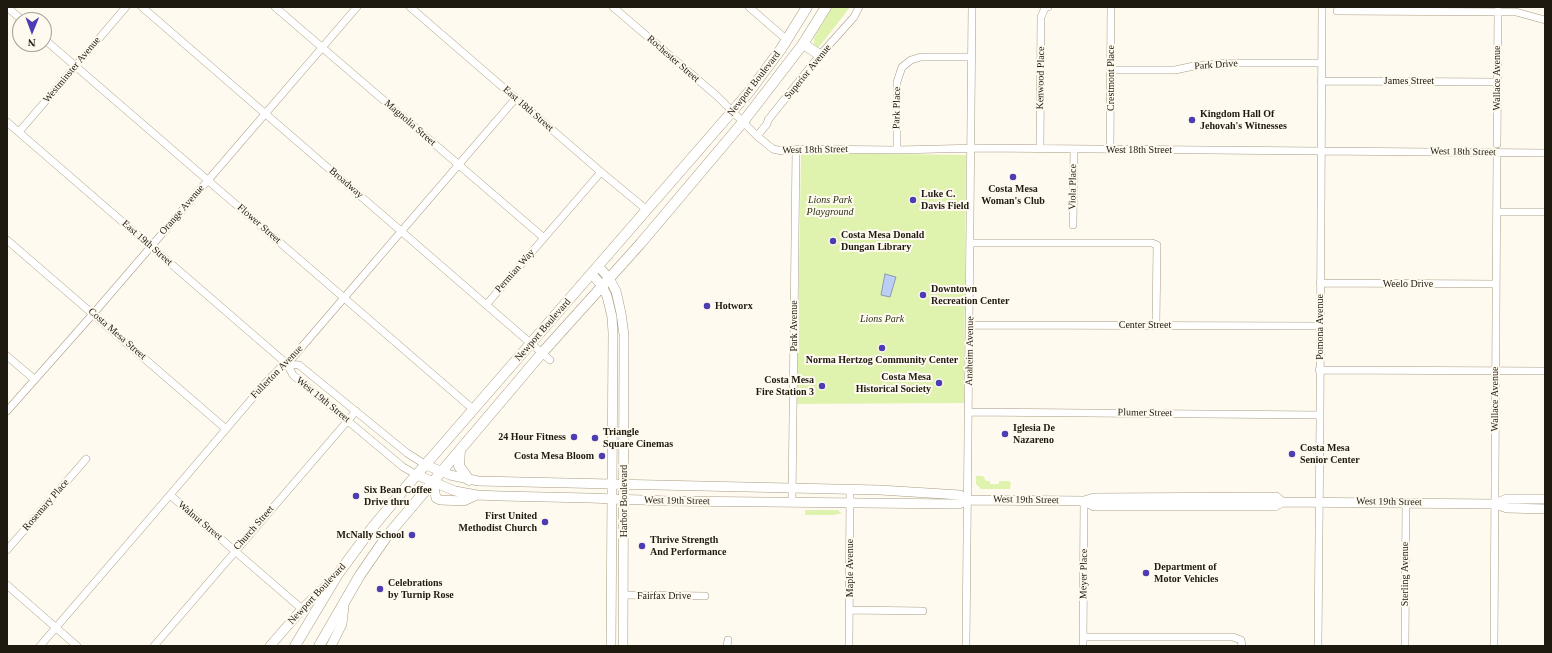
<!DOCTYPE html>
<style>
body{margin:0}
#map{position:relative;width:1552px;height:653px;overflow:hidden;background:#fffaef;font-family:Georgia,serif}
canvas{display:block}
.frame{position:absolute;inset:0;border:8px solid #1f1a10;pointer-events:none}
.north{position:absolute;left:12px;top:12px;width:40px;height:40px;box-sizing:border-box;background:#fffaef;border:1px solid #a5a096;border-radius:50%;rotate:181deg;font-size:11px;font-weight:700;line-height:16px;text-align:center;color:#1f1a10}
.north::after{content:'';display:block;margin:auto;width:14px;height:18px;background:#4e3cb3;clip-path:polygon(50% 0,100% 100%,50% 72%,0 100%)}
</style>
<div id="map">
<canvas width="1552" height="653"></canvas>
<div class="frame"></div>
<div class="north">N</div>
</div>
<script>
const ctx = document.querySelector('canvas').getContext('2d');
ctx.lineJoin = 'round';
function paint(path, color) { ctx.fillStyle = color; ctx.fill(path, 'evenodd'); }
const toPath = rows => new Path2D(rows.map(r => 'M' + r).join(''));
function strokePath(path, color, width, dash) { ctx.strokeStyle = color; ctx.lineWidth = width; ctx.lineCap = dash ? 'butt' : 'round'; ctx.setLineDash(dash || []); ctx.stroke(path); }
function drawText(font, color, halo, rows, align = 'center') {
  ctx.font = font + ' Georgia,serif'; ctx.lineWidth = 4; ctx.setLineDash([]); ctx.textBaseline = 'middle'; ctx.strokeStyle = halo; ctx.fillStyle = color; for (const [text, x, y, turn = 0] of rows) {
    ctx.save(); ctx.translate(x, y); ctx.rotate((+turn || 0) * Math.PI / 180); ctx.textAlign = isNaN(turn) ? turn : align; if (halo) ctx.strokeText(text, 0, 0); ctx.fillText(text, 0, 0); ctx.restore();
  }
}
const green = toPath([
 [832,7,850,7,841,19,818,48,814,44,814,38],
 [801,153,966,155,964,403,797,404],
 [976,476,983,476,986,481,990,481,990,484,999,484,999,481,1009,481,1011,483,1010,489,981,489,976,484],
 [805,510,838,510,842,514,836,514,836,515,805,515]
]);
const water = toPath([
 [885,274,896,277,890,297,881,295,885,274]
]);
const minor = toPath([
 [7,7,22,20],
 [142,7,550,360],
 [275,7,544,238],
 [410,7,601,172,647,210],
 [613,7,717,96,757,136,773,149,782,151,803,149,897,150,980,148,1545,153],
 [749,7,787,40],
 [1337,11,1516,12,1545,20],
 [44,39,474,410],
 [1111,70,1175,70,1194,66,1223,63,1321,63],
 [1321,81,1497,82],
 [7,122,287,364,293,375,403,467,417,475],
 [19,132,126,7],
 [757,136,767,124,768,120,820,55,854,17,859,7],
 [1497,144,1498,11],
 [1040,149,1041,17,1045,8,1048,7],
 [897,150,897,82,902,67,911,60,921,57,972,57],
 [1110,150,1111,7],
 [1497,212,1545,212],
 [1073,225,1074,149],
 [7,240,226,429],
 [970,243,1152,243,1157,245,1156,324],
 [1320,283,1496,284],
 [486,305,601,172],
 [970,325,1320,326],
 [7,356,34,379],
 [287,364,299,365,407,453,426,465],
 [1319,370,1545,371],
 [7,411,93,314,357,7],
 [969,412,1320,415],
 [170,495,302,609],
 [792,502,796,150],
 [7,550,86,459],
 [7,585,77,646],
 [624,595,705,596],
 [849,610,923,611],
 [1083,637,1233,637,1241,640,1242,646],
 [40,646,170,495,255,395,272,376,279,369,287,364,294,356,516,98],
 [154,646,356,411],
 [727,646,728,640],
 [849,646,850,490],
 [966,646,972,7],
 [1083,646,1084,501],
 [1318,646,1320,419,1322,7],
 [1405,646,1406,502],
 [1494,646,1497,152]
]);
const major = toPath([
 [598,266,609,278,616,291,621,313,624,335,623,646],
 [592,274,602,286,607,296,612,317,613,333,611,646],
 [426,465,450,475,478,481,880,490,960,495,968,500],
 [417,475,455,491,477,495,501,496,589,498,669,501,959,504,968,500,1084,501,1094,498,1276,497,1282,502],
 [433,483,436,498,440,500,464,501,477,495],
 [1084,501,1094,506,1275,506,1282,502,1495,504,1507,499,1545,499],
 [1495,504,1507,508,1545,509],
 [270,646,302,609,333,579],
 [331,646,342,624,344,606]
]);
const highway = toPath([
 [803,44,820,55],
 [460,450,459,466,469,480],
 [295,646,338,574,372,528,406,487,749,92,781,49,807,7],
 [319,646,360,575,387,536,542,353,641,243,743,122,803,44,826,7]
]);
const markers = [
 [1192,120,4,"#4e3cb3"],
 [1013,177,4,"#4e3cb3"],
 [913,200,4,"#4e3cb3"],
 [833,241,4,"#4e3cb3"],
 [923,295,4,"#4e3cb3"],
 [707,306,4,"#4e3cb3"],
 [882,348,4,"#4e3cb3"],
 [939,383,4,"#4e3cb3"],
 [822,386,4,"#4e3cb3"],
 [1005,434,4,"#4e3cb3"],
 [574,437,4,"#4e3cb3"],
 [595,438,4,"#4e3cb3"],
 [1292,454,4,"#4e3cb3"],
 [602,456,4,"#4e3cb3"],
 [356,496,4,"#4e3cb3"],
 [545,522,4,"#4e3cb3"],
 [412,535,4,"#4e3cb3"],
 [642,546,4,"#4e3cb3"],
 [1146,573,4,"#4e3cb3"],
 [380,589,4,"#4e3cb3"]
];
const streetNames = [
 ["Rochester Street",673,59,41],
 ["Park Drive",1216,65,-4],
 ["Westminster Avenue",72,70,-50],
 ["Superior Avenue",808,72,-51],
 ["Kenwood Place",1041,78,-89],
 ["Crestmont Place",1111,78,-90],
 ["Wallace Avenue",1497,78,-90],
 ["James Street",1409,81],
 ["Newport Boulevard",754,84,-52],
 ["Park Place",897,108,-89],
 ["East 18th Street",528,109,41],
 ["Magnolia Street",410,123,41],
 ["West 18th Street",815,150,-1],
 ["West 18th Street",1139,150],
 ["West 18th Street",1463,152,1],
 ["Broadway",346,183,41],
 ["Viola Place",1073,187,-89],
 ["Orange Avenue",182,210,-49],
 ["Flower Street",259,224,41],
 ["East 19th Street",147,243,41],
 ["Permian Way",515,271,-49],
 ["Weelo Drive",1408,284],
 ["Center Street",1145,325],
 ["Park Avenue",794,326,-90],
 ["Pomona Avenue",1320,327,-90],
 ["Newport Boulevard",543,330,-49],
 ["Costa Mesa Street",117,334,41],
 ["Anaheim Avenue",970,351,-89],
 ["Fullerton Avenue",277,372,-46],
 ["Wallace Avenue",1495,399,-90],
 ["West 19th Street",323,400,39],
 ["Plumer Street",1145,413,1],
 ["West 19th Street",1026,500,1],
 ["Harbor Boulevard",624,501,-90],
 ["West 19th Street",677,501,1],
 ["West 19th Street",1389,502,1],
 ["Rosemary Place",46,505,-49],
 ["Walnut Street",200,521,40],
 ["Church Street",254,528,-49],
 ["Maple Avenue",850,568,-90],
 ["Meyer Place",1084,574,-89],
 ["Sterling Avenue",1405,574,-90],
 ["Newport Boulevard",317,594,-47],
 ["Fairfax Drive",664,596]
];
const poiNames = [
 ["Kingdom Hall Of",1200,114],
 ["Jehovah's Witnesses",1200,126],
 ["Costa Mesa",1013,189,"center"],
 ["Woman's Club",1013,201,"center"],
 ["Luke C.",921,194],
 ["Davis Field",921,206],
 ["Costa Mesa Donald",841,235],
 ["Dungan Library",841,247],
 ["Downtown",931,289],
 ["Recreation Center",931,301],
 ["Hotworx",715,306],
 ["Norma Hertzog Community Center",882,360,"center"],
 ["Costa Mesa",931,377,"right"],
 ["Historical Society",931,389,"right"],
 ["Costa Mesa",814,380,"right"],
 ["Fire Station 3",814,392,"right"],
 ["Iglesia De",1013,428],
 ["Nazareno",1013,440],
 ["Triangle",603,432],
 ["Square Cinemas",603,444],
 ["24 Hour Fitness",566,437,"right"],
 ["Costa Mesa",1300,448],
 ["Senior Center",1300,460],
 ["Costa Mesa Bloom",594,456,"right"],
 ["Six Bean Coffee",364,490],
 ["Drive thru",364,502],
 ["First United",537,516,"right"],
 ["Methodist Church",537,528,"right"],
 ["McNally School",404,535,"right"],
 ["Thrive Strength",650,540],
 ["And Performance",650,552],
 ["Department of",1154,567],
 ["Motor Vehicles",1154,579],
 ["Celebrations",388,583],
 ["by Turnip Rose",388,595]
];
const parkNames = [
 ["Lions Park",830,200],
 ["Playground",830,212],
 ["Lions Park",882,319]
];
paint(green, '#dff3af');
paint(water, '#bbcff6');
strokePath(water, '#8c99b1', 1);
strokePath(minor, '#a89c82', 8);
strokePath(major, '#a89c82', 10);
strokePath(highway, '#a89c82', 11);
strokePath(minor, '#fff', 7);
strokePath(major, '#fff', 9);
strokePath(highway, '#fff', 10);
for (const [x, y, r, color] of markers) { const dot = new Path2D(); dot.arc(x, y, r, 0, 2 * Math.PI); ctx.fillStyle = color; ctx.fill(dot); strokePath(dot, '#fffaef', 1.5); }
drawText('10px', '#1f1a10', '#fffaef', streetNames);
drawText('bold 10px', '#1f1a10', '#fffaef', poiNames, 'left');
drawText('italic 10px', '#293212', '#fffaef', parkNames);
</script>
